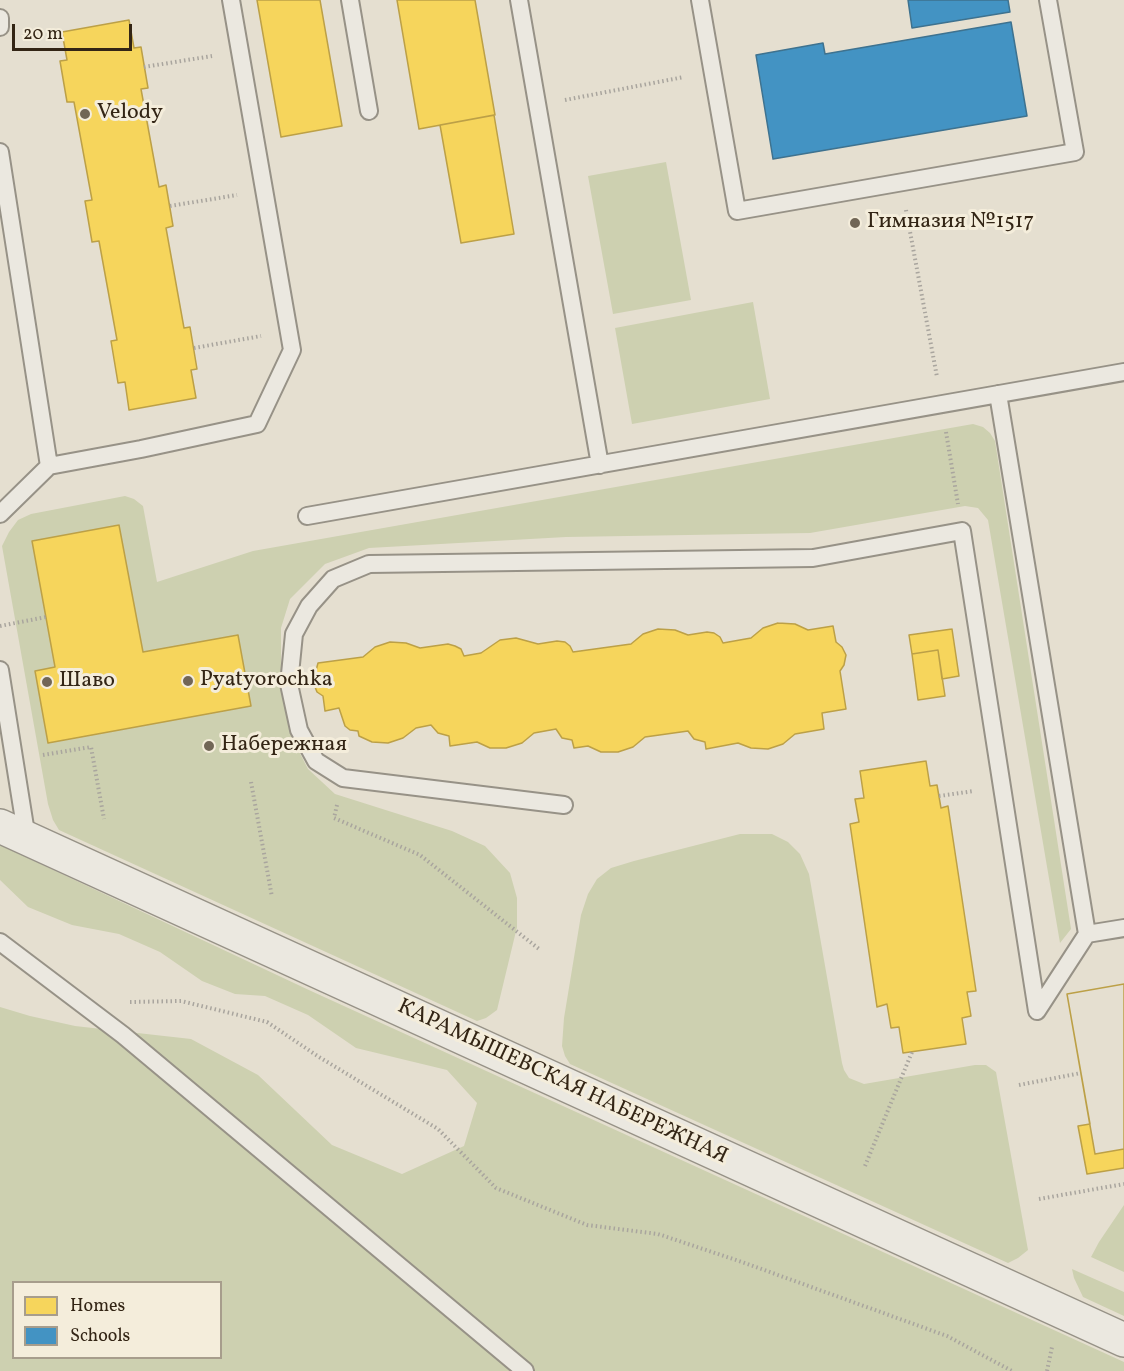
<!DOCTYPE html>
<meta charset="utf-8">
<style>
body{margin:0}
#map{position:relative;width:1124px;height:1371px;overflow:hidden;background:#e5dfd0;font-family:Vollkorn,serif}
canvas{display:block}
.legend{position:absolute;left:12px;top:1281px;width:210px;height:78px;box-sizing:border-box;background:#f4eddb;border:2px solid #a79d8c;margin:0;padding:8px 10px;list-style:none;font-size:18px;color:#332515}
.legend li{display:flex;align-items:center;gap:12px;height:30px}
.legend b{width:30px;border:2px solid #a79d8c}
.scale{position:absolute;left:12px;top:24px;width:120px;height:27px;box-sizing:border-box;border:3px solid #332515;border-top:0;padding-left:8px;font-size:18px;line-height:21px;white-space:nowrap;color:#332515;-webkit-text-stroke:4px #f4eddb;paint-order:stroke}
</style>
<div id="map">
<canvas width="1124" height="1371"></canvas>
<ul class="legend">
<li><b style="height:16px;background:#f6d55c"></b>Homes</li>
<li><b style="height:16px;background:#4393c3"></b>Schools</li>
</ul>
<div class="scale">20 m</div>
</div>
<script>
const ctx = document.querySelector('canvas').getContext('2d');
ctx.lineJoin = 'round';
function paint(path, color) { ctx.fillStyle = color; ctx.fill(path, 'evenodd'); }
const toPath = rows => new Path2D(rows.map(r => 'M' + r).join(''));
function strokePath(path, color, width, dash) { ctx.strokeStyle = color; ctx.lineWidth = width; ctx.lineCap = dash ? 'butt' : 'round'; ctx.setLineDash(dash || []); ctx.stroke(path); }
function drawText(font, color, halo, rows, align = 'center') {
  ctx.font = font + ' Vollkorn,serif'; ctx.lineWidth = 6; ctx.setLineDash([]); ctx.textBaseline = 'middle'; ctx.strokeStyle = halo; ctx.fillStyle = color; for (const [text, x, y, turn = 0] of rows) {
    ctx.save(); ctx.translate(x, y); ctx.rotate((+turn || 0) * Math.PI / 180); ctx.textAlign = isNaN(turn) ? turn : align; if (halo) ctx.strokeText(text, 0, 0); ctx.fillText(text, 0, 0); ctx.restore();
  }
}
const green = toPath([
 [666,162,691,300,613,314,588,176],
 [753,302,770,399,632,424,615,328],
 [973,424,983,427,990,433,995,441,1071,929,1060,943,988,520,978,508,965,506,810,533,566,537,369,548,325,564,290,599,281,628,281,686,291,736,308,769,335,794,452,831,485,846,510,873,517,898,517,927,497,1010,486,1018,477,1021,59,830,53,820,48,804,2,546,9,532,18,520,31,514,125,496,134,499,143,506,157,582,253,551],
 [740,834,772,834,788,842,800,854,809,874,842,1063,844,1070,849,1078,864,1084,975,1065,986,1065,996,1072,1028,1250,1018,1258,1008,1263,570,1064,565,1056,562,1046,564,1018,581,915,588,894,597,879,611,868,634,861],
 [0,845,311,991,1124,1362,1124,1371,0,1371,0,1007,30,1016,75,1026,191,1039,258,1075,332,1145,402,1174,464,1146,477,1103,447,1070,356,1048,308,1015,265,996,235,994,202,981,160,952,119,934,72,925,28,907,0,880],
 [14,1282,220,1282,220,1358,14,1358],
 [1124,1205,1124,1272,1091,1257,1099,1242],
 [1072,1269,1124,1292,1124,1316,1083,1297,1074,1278]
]);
const homes = toPath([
 [257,0,320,0,342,126,281,137,257,0],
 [397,0,475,0,495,115,419,129,397,0],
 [129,20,134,48,141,47,148,88,141,89,159,187,166,185,173,226,166,228,184,328,190,327,197,369,191,370,196,398,129,410,125,382,118,383,111,341,117,340,99,241,92,242,85,201,92,200,74,102,67,102,60,61,67,60,62,32,129,20],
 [494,115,514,234,461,243,440,125,494,115],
 [119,525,143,652,238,635,251,706,48,743,35,671,55,667,32,541,119,525],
 [778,623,795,624,808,630,833,626,836,642,842,647,846,655,844,665,840,671,846,709,822,713,824,729,795,734,783,744,768,749,751,748,738,743,706,749,705,742,694,739,688,731,645,737,633,747,618,752,601,752,588,746,574,748,572,740,562,738,556,729,534,733,522,743,506,748,490,748,477,742,450,746,449,736,438,733,431,725,416,728,403,738,388,743,372,742,359,736,358,731,350,730,345,726,339,708,325,711,323,696,317,692,313,682,318,663,363,657,375,647,390,642,406,643,420,648,448,644,455,646,461,649,464,656,481,653,500,640,516,638,538,644,557,641,565,642,570,646,573,652,631,644,643,634,658,629,675,630,688,635,707,632,714,633,720,637,723,643,751,638,763,628,778,623],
 [952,629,959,676,942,679,938,650,912,654,909,635,952,629],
 [938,650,945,696,918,700,912,654,938,650],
 [926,761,930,786,937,785,941,808,948,806,976,991,967,992,971,1016,962,1018,966,1044,903,1053,899,1027,891,1028,887,1004,877,1007,850,824,859,822,855,799,864,798,860,771,926,761],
 [1124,984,1124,1168,1087,1174,1078,1126,1090,1124,1067,994,1124,984],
 [1124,984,1124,1149,1095,1154,1067,994,1124,984]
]);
const schools = toPath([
 [908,0,1008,0,1010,12,912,28,908,0],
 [1011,22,1027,116,773,159,756,55,823,43,825,54,1011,22]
]);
const path = toPath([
 [144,67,212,56],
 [565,100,684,77],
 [170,206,237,195],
 [906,210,937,377],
 [194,348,261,336],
 [946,432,958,504],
 [0,626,46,617],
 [43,755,91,747,104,819],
 [251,782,272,897],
 [939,796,974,791],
 [337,805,334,818,420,855,539,949],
 [130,1002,181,1001,267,1022,319,1057,438,1129,496,1188,587,1225,658,1234,742,1262,947,1336,1012,1371],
 [1019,1085,1081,1073],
 [865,1166,912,1052],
 [1039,1199,1124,1184],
 [1047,1371,1052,1347]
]);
const service = toPath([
 [350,0,369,111],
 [519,0,600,465],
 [700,0,737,211,1075,152,1048,0],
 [0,18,0,27],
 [0,152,49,466,0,514],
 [998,394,1087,934],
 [49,466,141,449,257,424,292,350,231,0],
 [307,516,1124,372],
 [0,670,27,839],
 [564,805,343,778,316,761,299,730,289,684,294,634,309,606,333,579,369,564,813,558,962,531,1037,1011,1087,934,1124,928],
 [0,942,123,1035,525,1371]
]);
const tertiary = toPath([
 [0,826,1124,1340]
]);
const markers = [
 [85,114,6,"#716656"],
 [855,223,6,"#716656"],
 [188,681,6,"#716656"],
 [47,682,6,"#716656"],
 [209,746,6,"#716656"]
];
const poiNames = [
 ["Velody",97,114],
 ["Гимназия №1517",867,223],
 ["Pyatyorochka",200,681],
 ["Шаво",59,682],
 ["Набережная",221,746]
];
const streetNames = [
 ["КАРАМЫШЕВСКАЯ НАБЕРЕЖНАЯ",562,1083,25]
];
paint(green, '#cdd0b0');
paint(homes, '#f6d55c');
strokePath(homes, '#bca047', 1.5);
paint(schools, '#4393c3');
strokePath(schools, '#3e728f', 1.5);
strokePath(service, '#979287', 20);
strokePath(tertiary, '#979287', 36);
strokePath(path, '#a9a59e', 4, [1.5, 3]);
strokePath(service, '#ebe8e0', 16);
strokePath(tertiary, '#ebe8e0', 33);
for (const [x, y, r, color] of markers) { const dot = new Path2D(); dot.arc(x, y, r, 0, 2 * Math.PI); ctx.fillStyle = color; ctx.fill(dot); strokePath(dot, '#f4eddb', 2); }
drawText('22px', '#332515', '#f4eddb', poiNames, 'left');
drawText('22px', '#332515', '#f4eddb', streetNames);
</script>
